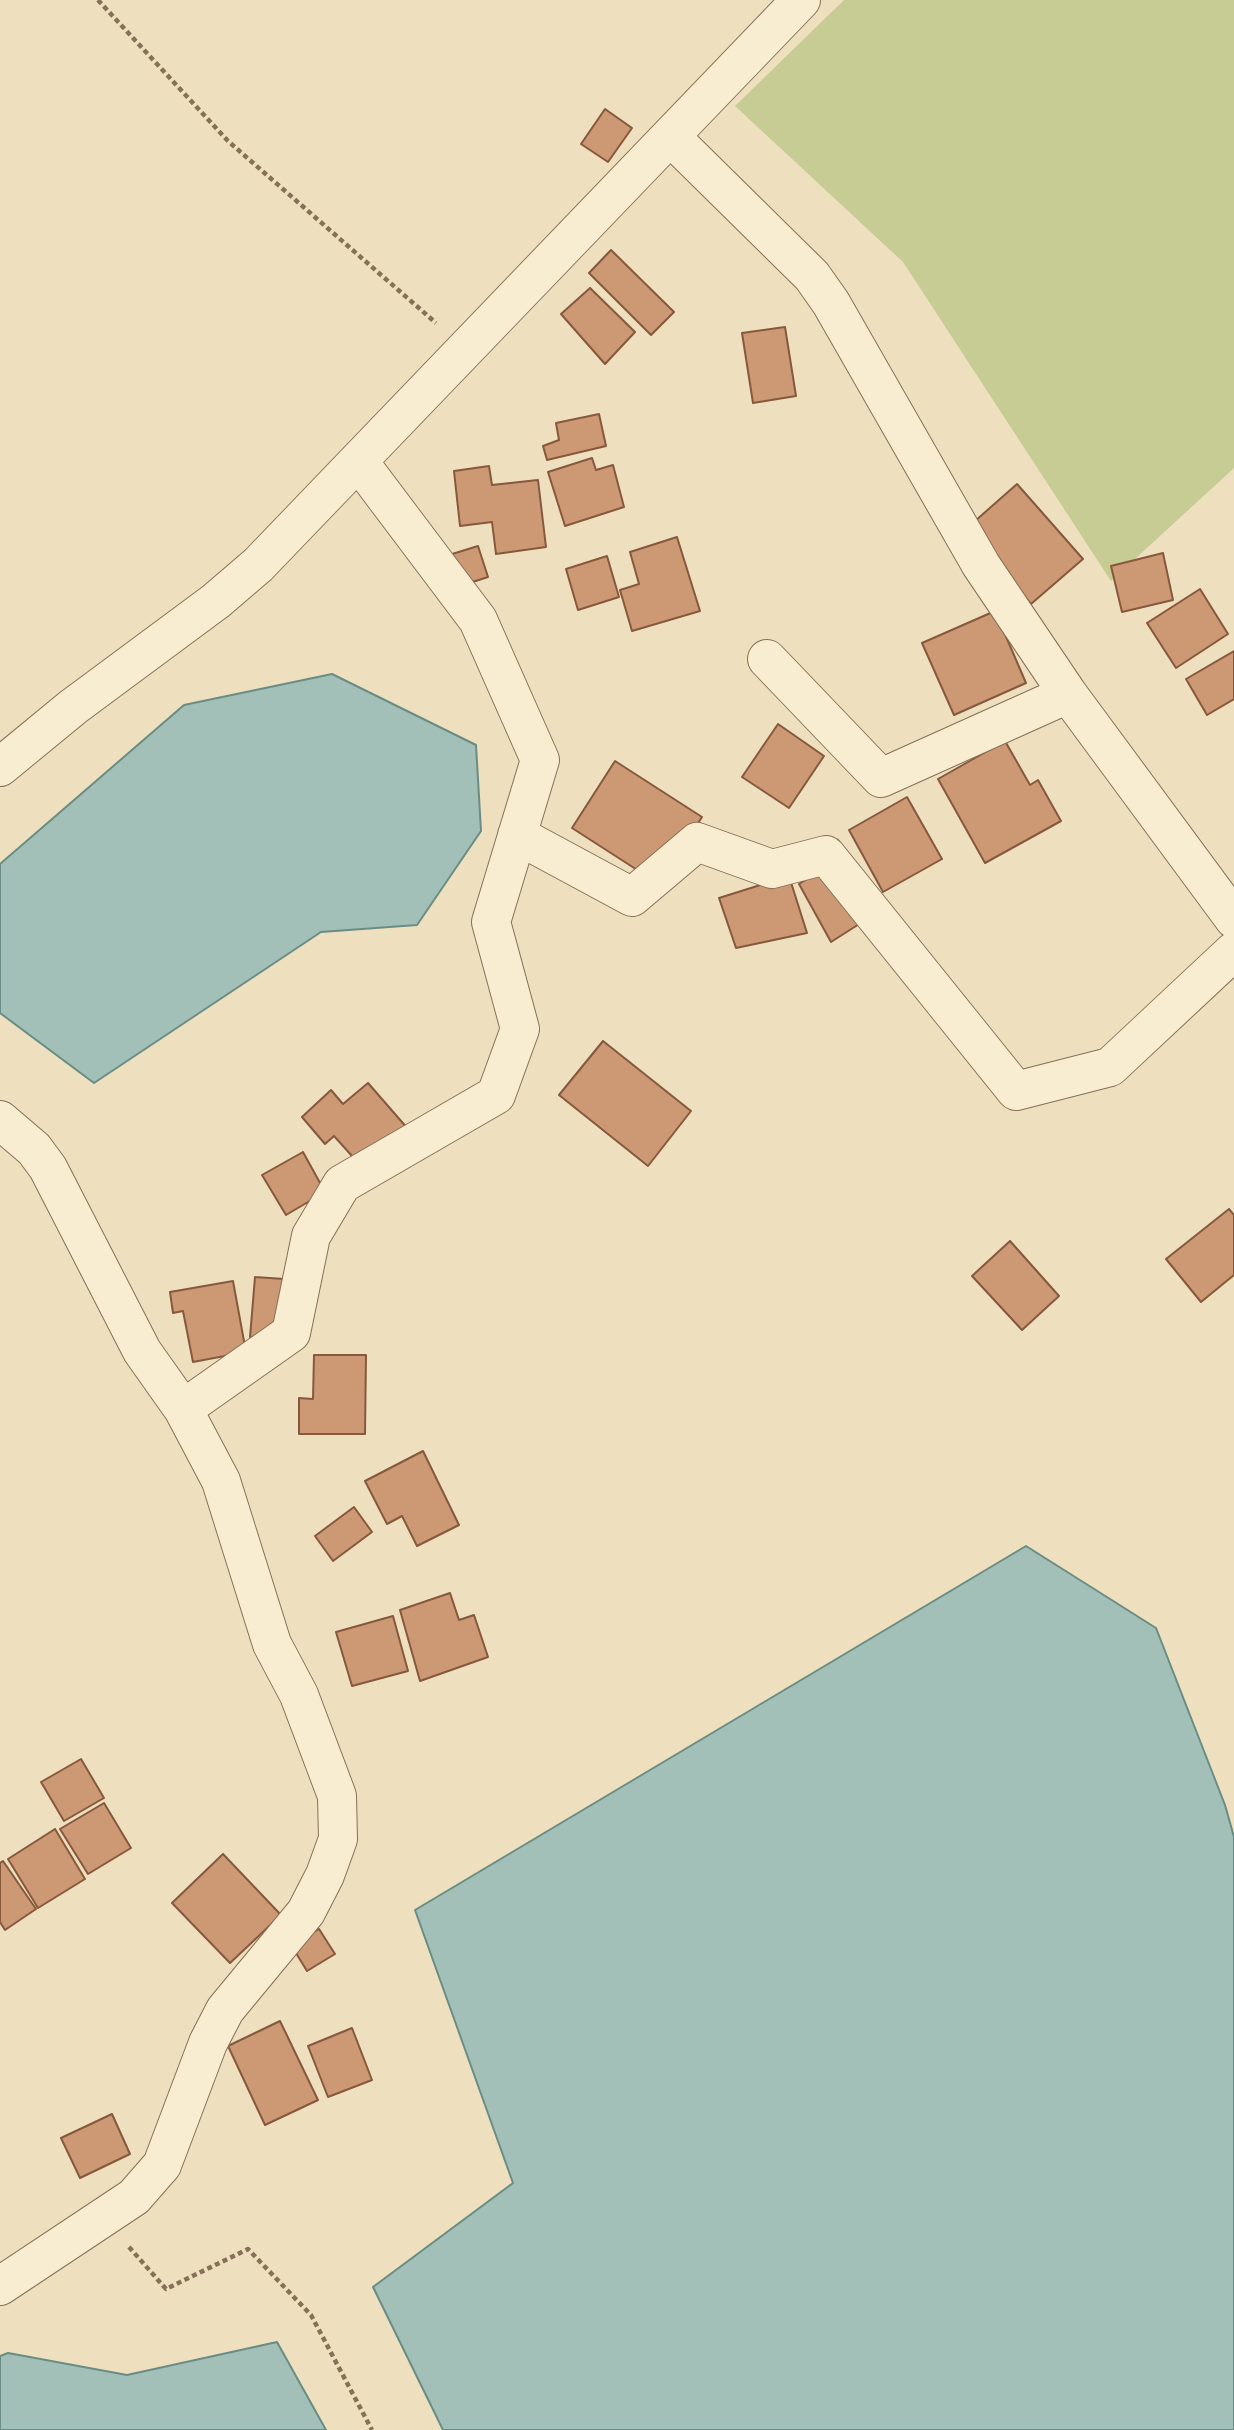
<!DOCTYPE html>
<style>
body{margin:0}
canvas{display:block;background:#eedfbe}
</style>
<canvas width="1234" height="2430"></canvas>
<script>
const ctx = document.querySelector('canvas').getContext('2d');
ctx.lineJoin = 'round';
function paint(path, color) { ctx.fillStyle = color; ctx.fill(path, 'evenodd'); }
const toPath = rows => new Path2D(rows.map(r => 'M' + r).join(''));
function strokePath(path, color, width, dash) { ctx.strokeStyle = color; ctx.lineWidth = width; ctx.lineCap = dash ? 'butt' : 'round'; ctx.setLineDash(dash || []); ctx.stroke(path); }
const green = toPath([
 [844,0,1234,0,1234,468,1111,581,903,262,735,106]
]);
const water = toPath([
 [332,674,476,745,481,831,417,925,321,932,94,1083,0,1013,0,864,184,705,332,674],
 [1026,1546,1156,1628,1225,1805,1234,1837,1234,2430,443,2430,373,2287,513,2183,415,1910,1026,1546],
 [277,2342,326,2430,0,2430,0,2356,8,2353,127,2375,277,2342]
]);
const building = toPath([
 [605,109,632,128,608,162,581,144,605,109],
 [611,250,674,312,651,335,589,273,611,250],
 [590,288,635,332,605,364,561,314,590,288],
 [785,327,796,396,753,403,742,333,785,327],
 [599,414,606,446,547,460,543,446,559,440,556,423,599,414],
 [592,458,596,470,613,465,624,507,565,526,548,472,592,458],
 [489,466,492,485,538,480,546,547,496,554,492,522,460,526,454,471,489,466],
 [1017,484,1083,559,1031,604,966,529,1017,484],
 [677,537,700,611,632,631,620,590,639,584,630,552,677,537],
 [478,546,488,577,445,591,436,559,478,546],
 [1163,553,1173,600,1122,612,1111,566,1163,553],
 [607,556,619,597,578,610,566,569,607,556],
 [1200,589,1228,634,1176,668,1147,623,1200,589],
 [995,611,1026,683,954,715,922,643,995,611],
 [1234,651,1234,699,1207,715,1186,679,1234,651],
 [778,724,824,756,789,808,742,777,778,724],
 [1005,741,1030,785,1038,780,1061,821,985,863,938,779,1005,741],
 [615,761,702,817,659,884,572,828,615,761],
 [907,797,942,859,883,892,849,830,907,797],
 [829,865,878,912,831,942,799,884,829,865],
 [789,876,807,933,736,948,719,898,789,876],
 [603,1041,691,1111,648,1166,559,1095,603,1041],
 [368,1083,415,1137,370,1176,334,1136,325,1144,302,1117,331,1090,343,1104,368,1083],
 [303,1152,325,1192,286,1215,262,1175,303,1152],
 [1229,1209,1234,1215,1234,1275,1201,1302,1166,1259,1229,1209],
 [1010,1241,1059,1296,1022,1330,972,1276,1010,1241],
 [255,1277,299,1280,294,1339,250,1337,255,1277],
 [233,1281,246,1352,193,1362,183,1311,173,1313,170,1292,233,1281],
 [314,1355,366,1355,365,1434,299,1434,299,1398,313,1399,314,1355],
 [423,1451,459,1525,417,1546,402,1516,387,1524,365,1481,423,1451],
 [354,1507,372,1532,333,1561,315,1536,354,1507],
 [450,1593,459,1620,474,1615,488,1657,420,1681,400,1610,450,1593],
 [393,1616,408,1671,352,1686,336,1632,393,1616],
 [81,1759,104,1798,64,1821,41,1782,81,1759],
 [104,1803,131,1848,88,1874,60,1829,104,1803],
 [55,1829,85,1879,38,1908,8,1859,55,1829],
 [223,1854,281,1915,230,1963,172,1903,223,1854],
 [3,1861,36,1909,5,1930,0,1922,0,1863,3,1861],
 [319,1929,335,1954,307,1971,291,1945,319,1929],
 [280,2021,318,2100,265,2125,228,2046,280,2021],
 [352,2028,372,2080,328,2097,308,2046,352,2028],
 [112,2114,130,2154,80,2178,61,2138,112,2114]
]);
const path = toPath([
 [98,0,228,141,436,323],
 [129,2247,166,2289,248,2249,311,2315,372,2430]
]);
const minor = toPath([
 [672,138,812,276,831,303,981,565,1068,694,1234,919],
 [767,659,881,778,1068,694],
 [0,767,73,707,216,601,258,565,801,0],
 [517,835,632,897,697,842,772,869,826,855,1016,1091,1110,1067,1234,951],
 [0,1120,34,1149,48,1168,142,1351,183,1409,221,1481,272,1644,299,1695,337,1796,338,1839,325,1875,306,1912,225,2010,208,2043,162,2165,134,2197,0,2286],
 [183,1409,291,1333,311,1236,342,1184,496,1095,520,1029,491,922,540,760,478,620,359,462]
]);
paint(green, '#c6cc93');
paint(water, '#a2c0b7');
strokePath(water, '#698d84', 2);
paint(building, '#cd9874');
strokePath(building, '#86593d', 2);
strokePath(minor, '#867057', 40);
strokePath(path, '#867057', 4.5, [5, 3.5]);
strokePath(minor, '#f9edd1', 38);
</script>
